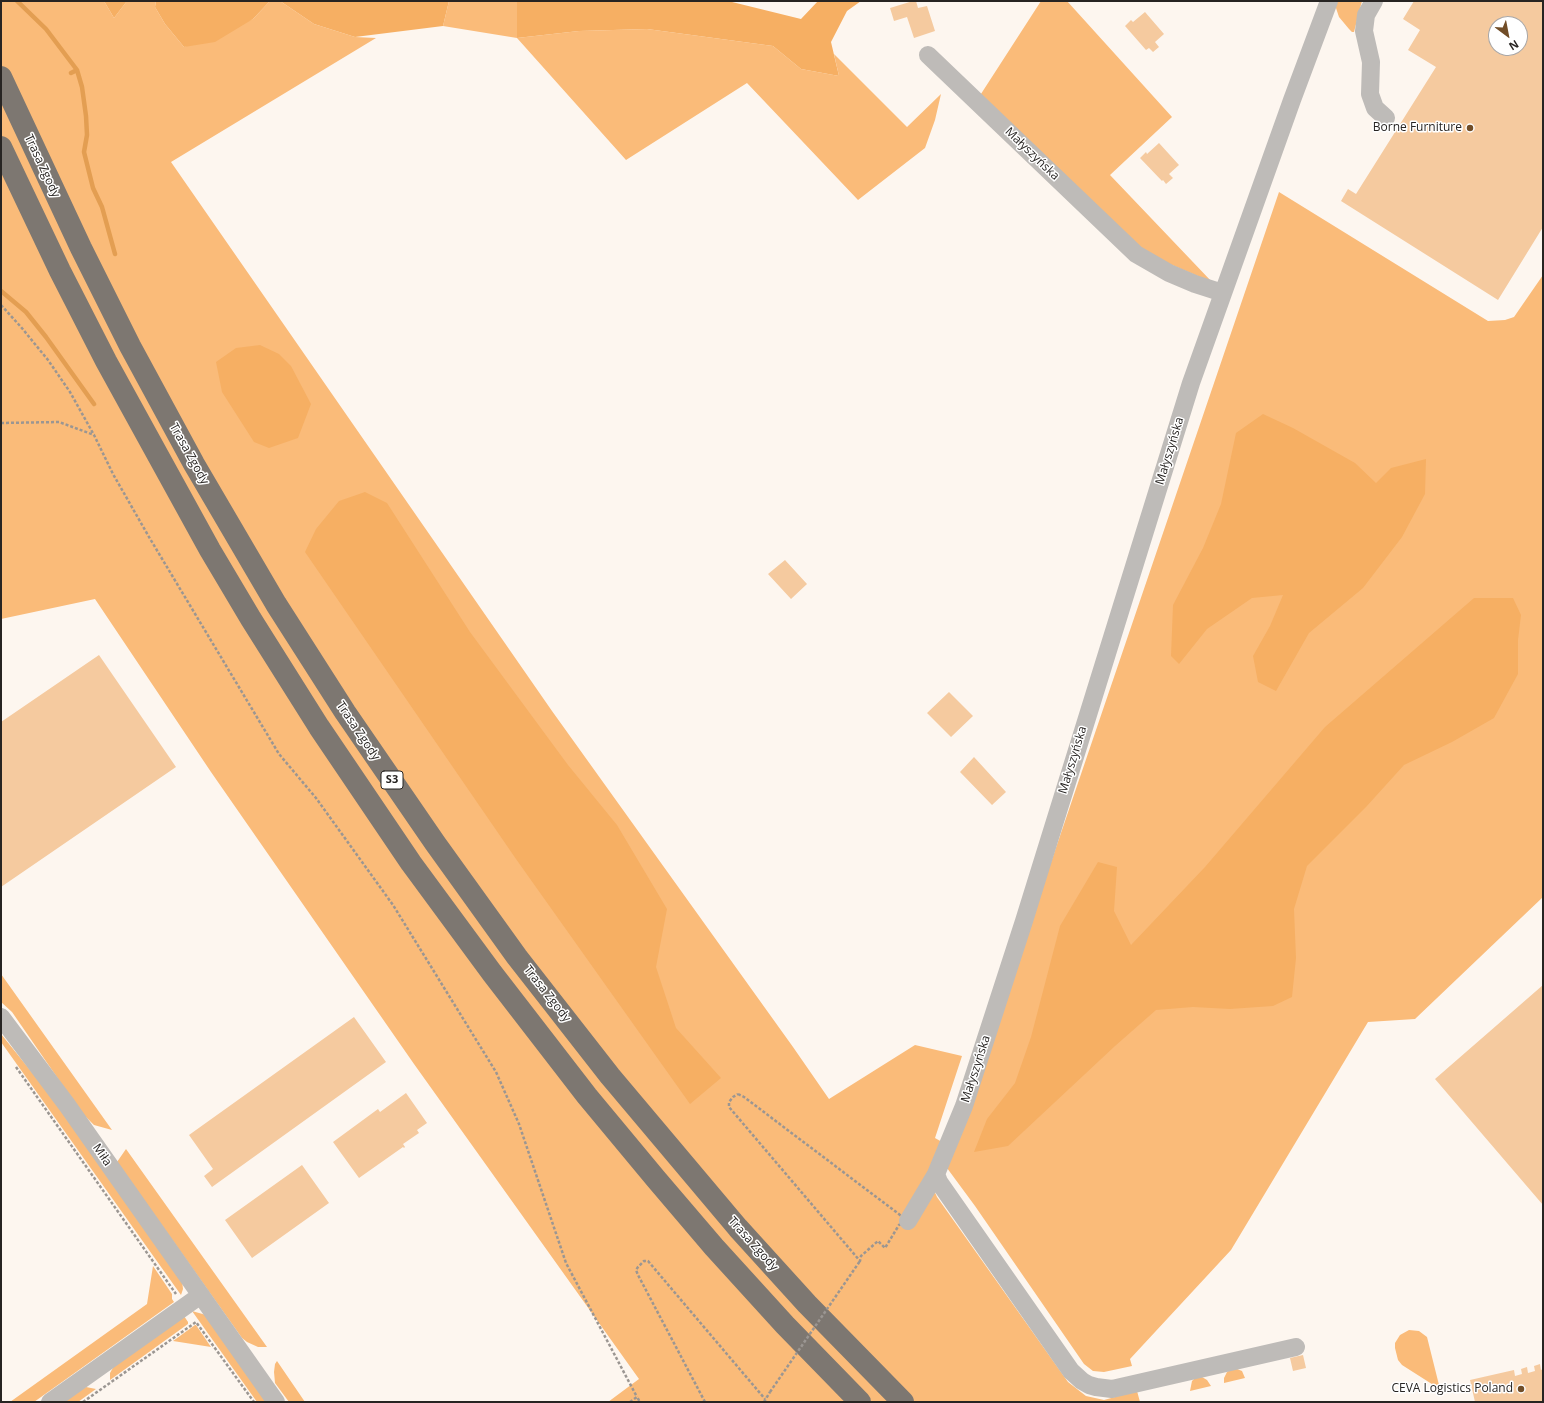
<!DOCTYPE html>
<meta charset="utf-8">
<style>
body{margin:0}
#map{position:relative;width:1544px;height:1403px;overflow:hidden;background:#fdf6ef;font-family:"Open Sans",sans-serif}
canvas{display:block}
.frame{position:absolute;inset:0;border:2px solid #272422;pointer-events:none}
.north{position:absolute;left:1488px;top:16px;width:40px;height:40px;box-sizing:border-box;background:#fff;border:1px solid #a9a7a7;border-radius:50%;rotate:148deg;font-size:11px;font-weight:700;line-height:16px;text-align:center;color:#272422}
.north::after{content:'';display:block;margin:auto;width:14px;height:18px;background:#714d27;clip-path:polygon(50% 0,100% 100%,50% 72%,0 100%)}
</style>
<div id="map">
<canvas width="1544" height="1403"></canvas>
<div class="frame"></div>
<div class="north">N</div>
</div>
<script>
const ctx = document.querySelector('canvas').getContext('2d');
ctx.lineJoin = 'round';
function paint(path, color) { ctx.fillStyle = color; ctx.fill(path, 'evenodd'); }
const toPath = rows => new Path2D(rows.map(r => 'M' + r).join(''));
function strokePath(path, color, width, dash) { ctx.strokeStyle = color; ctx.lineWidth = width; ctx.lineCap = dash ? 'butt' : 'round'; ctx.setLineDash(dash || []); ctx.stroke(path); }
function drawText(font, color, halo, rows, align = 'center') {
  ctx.font = font + ' "Open Sans",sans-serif'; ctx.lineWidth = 3; ctx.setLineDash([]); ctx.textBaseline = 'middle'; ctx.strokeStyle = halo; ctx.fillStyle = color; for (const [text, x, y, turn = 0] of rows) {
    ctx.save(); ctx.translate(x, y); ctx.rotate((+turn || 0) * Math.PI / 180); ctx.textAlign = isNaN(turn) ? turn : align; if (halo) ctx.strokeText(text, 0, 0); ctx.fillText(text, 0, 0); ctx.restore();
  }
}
const green = toPath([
 [1,1,104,1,114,18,127,1,156,1,155,7,165,24,184,47,253,19,270,1,280,1,314,24,355,37,376,38,171,162,552,711,793,1047,829,1099,915,1045,962,1056,935,1138,942,1142,927,1174,937,1197,1068,1382,1086,1396,1104,1400,1137,1391,1140,1402,608,1402,639,1379,414,1064,211,772,95,599,1,619],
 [449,1,517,1,517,38,579,31,647,29,773,46,801,69,839,76,834,54,907,127,941,94,935,120,925,148,858,200,747,83,626,160,517,38,443,26],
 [1041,1,1067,1,1172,117,1110,175,1212,282,1134,249,979,97],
 [1337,1,1362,1,1354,32,1352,32,1349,29,1339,17,1335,5],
 [1279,192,1488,321,1505,320,1514,317,1543,275,1543,897,1415,1019,1368,1022,1231,1250,1130,1359,1132,1366,1104,1372,1093,1371,1084,1364,975,1206,947,1168],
 [1,974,112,1130,94,1125,81,1112,12,1012,1,1002],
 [1,1034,51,1096,182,1281,183,1289,181,1295,1,1042],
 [126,1149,267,1347,258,1347,247,1342,242,1338,117,1162],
 [153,1266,172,1294,172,1299,174,1302,34,1402,10,1402,147,1304],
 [192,1311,206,1315,267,1402,257,1402],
 [184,1316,188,1322,188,1324,110,1380,110,1373,114,1366],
 [195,1325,196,1325,211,1347,173,1341],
 [1409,1330,1419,1331,1427,1337,1439,1385,1437,1386,1435,1386,1402,1365,1398,1360,1395,1348,1395,1343,1400,1335],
 [277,1361,305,1402,289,1402,275,1383,274,1372,275,1364],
 [1237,1369,1242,1371,1245,1378,1224,1383,1224,1378,1227,1372,1230,1370],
 [1202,1377,1207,1380,1211,1386,1190,1391,1192,1381,1195,1378],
 [86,1387,96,1389,78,1402,62,1402]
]);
const forest = toPath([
 [104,1,127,1,114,18],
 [156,1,270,1,253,19,215,42,184,47,165,24,155,7],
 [280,1,449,1,443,26,355,37,314,24],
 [517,1,728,1,801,19,818,1,861,1,847,11,831,42,839,76,801,69,773,46,647,29,579,31,517,38],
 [260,345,279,354,291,366,311,404,298,438,269,448,254,442,222,392,216,362,236,348],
 [1263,414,1293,428,1355,463,1376,483,1391,468,1426,459,1425,494,1402,537,1363,588,1309,633,1276,691,1258,682,1253,656,1270,626,1283,595,1252,598,1207,629,1179,664,1171,656,1173,605,1203,548,1221,504,1236,433],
 [365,492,387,503,470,632,568,765,617,825,667,909,656,967,676,1028,721,1078,690,1104,516,859,305,552,316,529,339,501],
 [1474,598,1513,598,1521,615,1518,640,1518,674,1494,718,1452,742,1404,765,1366,807,1307,866,1294,909,1296,958,1292,997,1273,1006,1230,1009,1193,1007,1156,1010,1115,1046,1008,1146,974,1152,987,1119,1015,1083,1031,1037,1060,926,1098,862,1117,867,1114,911,1131,945,1205,867,1325,727]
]);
const stream = toPath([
 [17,1,46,29,77,70],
 [71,73,77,70,82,87,86,116,87,135,84,152,93,188,102,207,115,254],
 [1,291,26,312,46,337,94,404]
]);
const building = toPath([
 [913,1,916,1,918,8,927,6,935,31,914,38,907,17,894,21,890,8],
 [1414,1,1543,1,1543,227,1498,300,1341,201,1348,189,1356,194,1436,67,1408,50,1420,30,1403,19],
 [1496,24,1520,24,1520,48,1496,48],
 [1145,12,1164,34,1155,42,1159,47,1153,52,1149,48,1146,50,1125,26,1131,20,1133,22],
 [1159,143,1179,165,1169,174,1173,178,1166,184,1163,180,1162,181,1140,158,1146,152,1147,154],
 [785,560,807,584,791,599,768,574],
 [99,655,176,767,1,887,1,722],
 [949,692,973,716,951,737,927,713],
 [974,757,1006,792,992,805,960,772],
 [1543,985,1543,1205,1435,1079],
 [354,1017,386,1062,212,1187,204,1176,213,1169,189,1135],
 [406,1093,427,1123,417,1130,419,1133,403,1144,405,1147,404,1148,403,1147,359,1178,333,1142,378,1109,380,1112],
 [302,1165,329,1203,252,1258,225,1220],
 [1303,1355,1306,1368,1293,1371,1290,1358],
 [1540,1364,1541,1370,1543,1369,1543,1402,1475,1402,1470,1380,1514,1370,1515,1376,1522,1374,1521,1369,1527,1367,1528,1373,1535,1371,1534,1366]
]);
const path = toPath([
 [1,305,21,327,48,360,70,392,94,435,113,474,149,537,279,754,316,798,393,905,496,1072,519,1124,566,1263,637,1397],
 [1,423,59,422,94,435],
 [16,1067,176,1294],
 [738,1094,744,1097,908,1221,899,1225,885,1248,878,1241,861,1256,860,1261,729,1107,729,1102,733,1097,738,1094],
 [83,1402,196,1322,254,1402],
 [630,1402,637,1397,640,1402],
 [705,1402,638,1275,636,1270,638,1267,644,1261,648,1261,765,1399],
 [764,1402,770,1392]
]);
const minor = toPath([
 [1374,1,1366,15,1364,31,1371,62,1370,94,1375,108,1386,118],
 [928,55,1136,254,1169,273,1195,284,1223,293],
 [1,1017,67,1105,276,1402],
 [936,1174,939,1182,1071,1371,1082,1381,1089,1385,1096,1387,1112,1389,1296,1347],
 [908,1221,936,1174,964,1106,1024,921,1191,383,1292,100,1329,1],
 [50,1402,201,1295]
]);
const highway = toPath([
 [1,77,81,248,130,346,194,464,276,604,345,712,435,843,517,957,610,1076,738,1228,807,1304,903,1402],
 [1,147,60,271,106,361,210,550,251,619,319,727,411,863,492,973,587,1096,656,1179,714,1247,785,1325,860,1402]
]);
const pathBridge = toPath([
 [770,1392,860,1261]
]);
const markers = [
 [1470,128,4,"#714d27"],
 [1521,1389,4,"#714d27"]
];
const shields = [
 [392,780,22]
];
const shieldNames = [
 ["S3",392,780]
];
const poiNames = [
 ["Borne Furniture",1462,128],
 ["CEVA Logistics Poland",1513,1389]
];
const streetNames = [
 ["Małyszyńska",1032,154,44],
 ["Trasa Zgody",42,166,65],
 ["Małyszyńska",1170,451,-73],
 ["Trasa Zgody",189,454,61],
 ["Trasa Zgody",358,731,56],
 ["Małyszyńska",1073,760,-73],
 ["Trasa Zgody",547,994,52],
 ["Małyszyńska",976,1069,-72],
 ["Miła",102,1155,55],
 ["Trasa Zgody",753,1244,48]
];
paint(green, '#fabb79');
paint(forest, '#f6af63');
strokePath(stream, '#e39e52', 4.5);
paint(building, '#f5ca9f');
strokePath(path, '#9b9692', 2.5, [3, 2]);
strokePath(minor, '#bebbb8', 18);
strokePath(highway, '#7d7771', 22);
strokePath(pathBridge, '#9b9692', 2.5, [3, 2]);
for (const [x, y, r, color] of markers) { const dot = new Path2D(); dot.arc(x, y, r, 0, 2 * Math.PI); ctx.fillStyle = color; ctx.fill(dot); strokePath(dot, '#fff', 1.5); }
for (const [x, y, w] of shields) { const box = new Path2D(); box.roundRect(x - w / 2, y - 9, w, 18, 3); ctx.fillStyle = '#fff'; ctx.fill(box); strokePath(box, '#272422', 1); }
drawText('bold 11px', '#272422', null, shieldNames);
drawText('12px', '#272422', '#fff', poiNames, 'right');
drawText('12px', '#272422', '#fff', streetNames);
</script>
